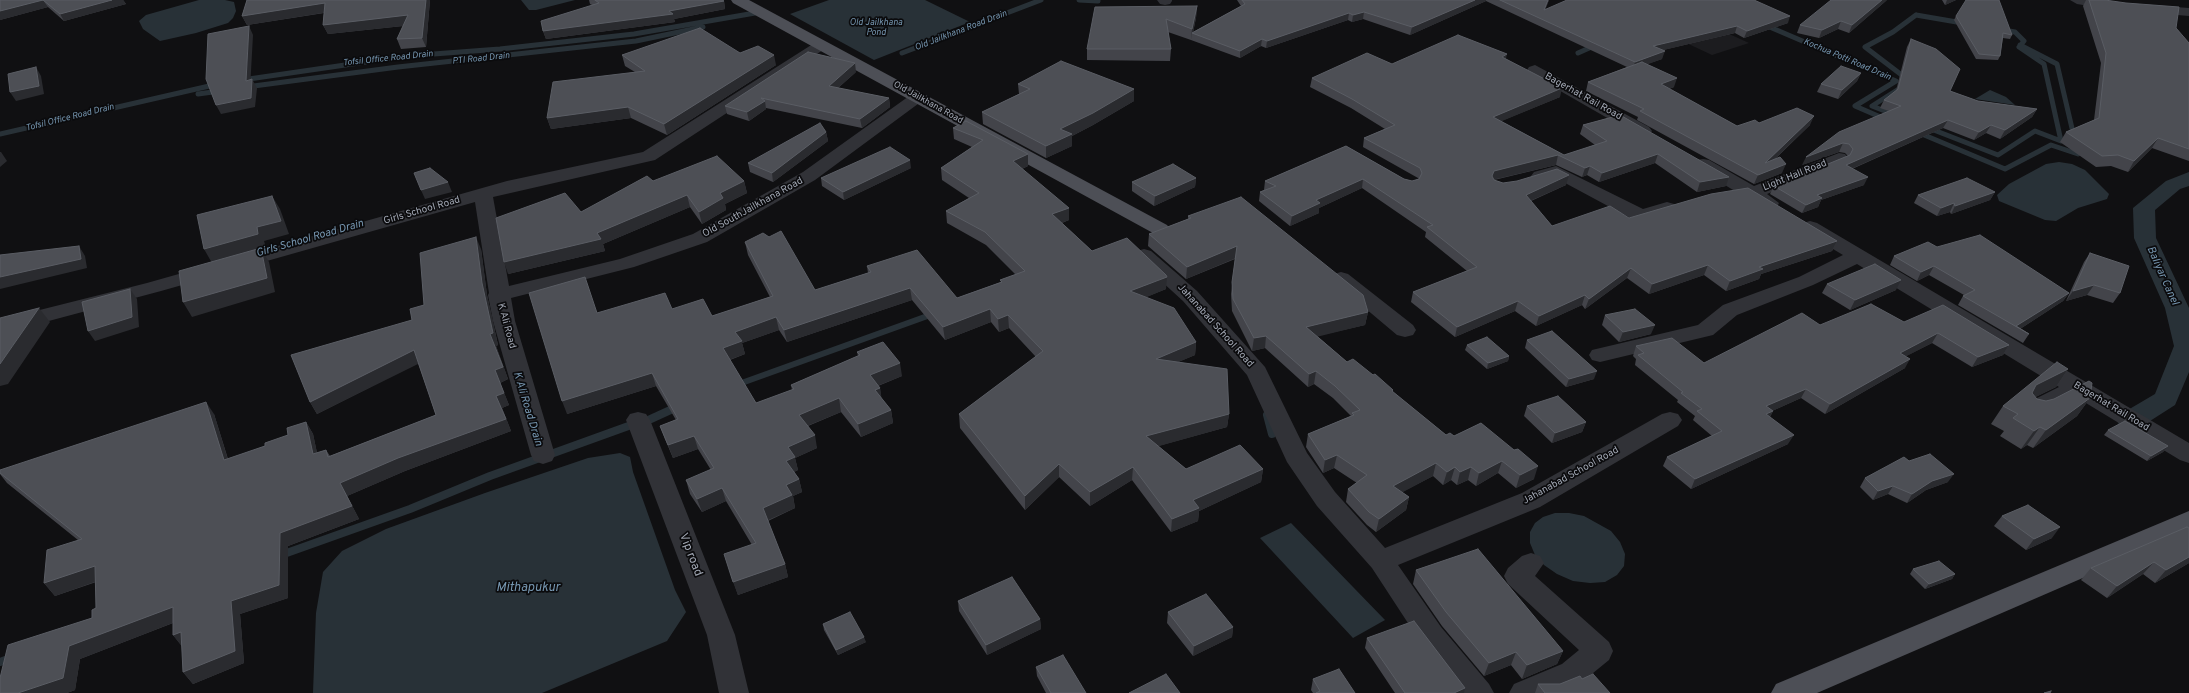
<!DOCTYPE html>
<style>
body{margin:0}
canvas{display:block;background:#101012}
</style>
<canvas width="2189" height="693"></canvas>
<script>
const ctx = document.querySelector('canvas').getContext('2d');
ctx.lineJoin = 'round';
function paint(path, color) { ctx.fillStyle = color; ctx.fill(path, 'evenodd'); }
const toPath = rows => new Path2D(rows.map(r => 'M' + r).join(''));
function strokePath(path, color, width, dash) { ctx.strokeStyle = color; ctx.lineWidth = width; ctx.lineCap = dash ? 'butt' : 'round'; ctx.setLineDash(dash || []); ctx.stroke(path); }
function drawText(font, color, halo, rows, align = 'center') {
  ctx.font = font + ' Overpass,sans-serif'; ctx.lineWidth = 3.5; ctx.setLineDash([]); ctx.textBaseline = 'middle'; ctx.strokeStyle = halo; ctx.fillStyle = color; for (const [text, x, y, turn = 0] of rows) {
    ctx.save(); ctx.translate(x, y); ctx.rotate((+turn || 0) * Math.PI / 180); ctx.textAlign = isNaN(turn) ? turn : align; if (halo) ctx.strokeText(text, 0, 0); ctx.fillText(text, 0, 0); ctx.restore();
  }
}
const built = toPath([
 [1683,13,1749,43,1712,55,1646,24]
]);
const water = toPath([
 [199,0,225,0,234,2,236,11,233,18,228,23,196,33,160,41,143,29,139,21,146,15],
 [521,0,575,0,536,10,529,10],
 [829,0,925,0,970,22,874,60,790,14],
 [1990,90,2006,97,2015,105,1975,99],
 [2059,162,2072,164,2085,170,2109,194,2107,199,2078,208,2056,221,2045,220,1999,201,1997,195,2009,184,2046,164],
 [620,453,630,457,633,472,675,590,686,612,667,641,542,693,313,693,316,613,323,572,342,551,386,529,485,493,588,458],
 [1555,513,1569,513,1584,516,1611,531,1620,542,1625,554,1624,566,1617,575,1605,582,1590,583,1573,581,1557,574,1544,565,1535,555,1530,543,1530,532,1535,523,1543,517],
 [1291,523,1385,620,1353,638,1260,538]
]);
const streamFar2 = toPath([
 [1079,0,1098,1],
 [1916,15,2015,32,2024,41,2019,47,2044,64,2061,141,2035,131,1998,155,1872,106,1905,85,1903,76,1865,47,1893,32,1916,15],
 [1765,25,1896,81,1855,106,1885,119],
 [902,53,1041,0],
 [1578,53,1596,45],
 [242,80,407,56,500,49,634,34,755,13,751,10],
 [246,87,398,67,636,41,703,27],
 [198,94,220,91],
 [1917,132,2005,169,2051,145,2078,154,2057,64,2020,45],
 [0,134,218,84]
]);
const streamFar1 = toPath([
 [736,385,933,314]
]);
const stream = toPath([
 [1267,415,1272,434],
 [642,423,677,407],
 [281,555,410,509,490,476,634,424,635,426],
 [0,662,13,657]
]);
const canal = toPath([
 [2189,172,2189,186,2180,189,2155,210,2156,238,2189,308,2189,372,2175,405,2139,428,2130,430,2121,428,2117,421,2121,414,2155,394,2174,346,2165,308,2134,238,2133,208,2166,181,2189,172]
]);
const minor = toPath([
 [1157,0,1172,0,1172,1,1170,4,1165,5,1160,4,1157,0],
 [2070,0,2104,0,2119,3,2121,6,2119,9,2114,10,2077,4,2070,0],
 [2148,5,2189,8,2189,16,2143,12,2141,9,2143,6,2148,5],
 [821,40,826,42,829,45,826,48,655,160,493,197,509,286,620,259,693,234,803,172,912,94,918,93,924,94,926,98,815,180,707,242,634,267,511,298,515,321,555,455,552,461,543,464,534,461,531,455,493,321,488,295,489,293,475,202,161,291,0,334,0,320,147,283,507,181,643,152,816,42,821,40],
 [1535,65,1649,127,1652,131,1649,135,1637,135,1529,73,1527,70,1529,67,1535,65],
 [1839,153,1845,154,1848,158,1845,162,1767,194,1779,203,1777,207,1770,209,1743,196,1697,168,1694,164,1697,160,1703,159,1709,160,1754,186,1839,153],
 [1556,166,1643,209,1667,202,1674,204,1676,208,1674,212,1641,222,1634,220,1554,177,1540,181,1534,180,1531,176,1534,172,1556,166],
 [1810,221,1817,223,2189,443,2189,463,2180,460,2076,397,2041,416,2033,418,2025,416,2021,410,2025,404,2059,387,1857,264,1813,285,1737,315,1713,335,1600,362,1592,360,1589,355,1592,350,1698,325,1723,305,1799,277,1843,255,1803,231,1800,227,1803,223,1810,221],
 [1144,249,1151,251,1197,291,1265,367,1307,453,1335,492,1385,548,1522,493,1662,414,1670,412,1678,414,1682,420,1678,426,1540,507,1398,565,1441,627,1489,684,1494,693,1461,693,1421,643,1372,568,1317,506,1287,462,1247,375,1183,301,1137,259,1134,255,1137,251,1144,249],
 [1341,272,1348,274,1413,325,1416,330,1413,335,1405,337,1397,335,1334,282,1331,278,1334,274,1341,272],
 [638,412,646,414,650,420,735,635,749,693,719,693,707,635,626,420,630,414,638,412],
 [1531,553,1540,556,1544,563,1535,576,1609,642,1613,651,1609,660,1582,682,1556,693,1509,693,1514,684,1562,664,1579,650,1508,584,1504,576,1508,568,1522,556,1531,553]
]);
const major = toPath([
 [731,0,749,0,1167,225,1170,229,1167,233,1160,235,1153,233,733,3,731,0],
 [2189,511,2189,532,1817,693,1771,693,1776,684,2189,511]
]);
const wall = toPath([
 [0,0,123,0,126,4,64,21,48,7,0,20],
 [247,0,430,0,426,47,401,49,397,39,403,26,328,34,323,25,324,13,247,25,242,16],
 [589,0,722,0,724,1,725,9,674,19,675,22,546,39,543,31,592,5,590,4],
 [1237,0,1549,0,1545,10,1788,23,1744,38,1735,33,1663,50,1662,59,1647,64,1674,87,1669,89,1737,126,1759,123,1810,125,1775,159,1782,173,1754,184,1637,120,1638,117,1586,91,1588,82,1627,67,1486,1,1410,35,1363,19,1352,22,1348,20,1266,48,1261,46,1240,58,1191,40,1191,39,1191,40,1168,32,1171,49,1170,61,1087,60,1087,49,1197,6,1196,18,1193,32,1241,6],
 [1887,0,1849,33,1838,29,1819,38,1797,33,1800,25],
 [1942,0,1956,0,1945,5],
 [2086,0,2105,0,2176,28,2189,43,2189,161,2152,148,2128,172,2111,166,2096,167,2060,142,2066,132,2094,120,2101,63,2083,6],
 [1956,16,2012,35,2010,39,2003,38,2000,56,1998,60,1976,59,1954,20],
 [1911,39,1950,91,1978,101,2037,109,2032,117,2000,139,1986,133,1974,140,1943,128,1852,169,1864,185,1821,200,1818,207,1802,213,1770,194,1774,186,1848,156,1845,153,1839,152,1802,165,1889,111,1880,108,1884,100,1896,91,1907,47],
 [740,53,776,65,667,135,631,118,551,129,547,118,635,72,625,66,622,55],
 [1506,59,1560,97,1501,121,1564,155,1595,145,1580,134,1583,125,1620,115,1726,186,1697,192,1655,163,1599,182,1587,175,1582,177,1556,165,1494,180,1503,183,1566,185,1531,201,1552,226,1629,218,1837,241,1832,251,1761,274,1759,279,1726,291,1704,275,1649,294,1627,278,1585,309,1582,305,1536,326,1515,311,1455,337,1411,302,1413,292,1467,271,1425,237,1426,232,1362,188,1319,208,1319,213,1290,226,1259,201,1260,192,1264,190,1265,181,1346,146,1404,179,1412,181,1419,179,1418,178,1363,147,1364,138,1385,129,1351,108,1310,87,1312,78,1392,64],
 [856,72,838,88,889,98,890,107,862,128,766,108,766,109,749,121,727,114,725,106],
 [1861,73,1857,81,1838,99,1817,92,1821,84],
 [1018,84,1134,101,1093,125,1072,136,1072,146,1046,158,983,124,982,112,1019,94],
 [966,121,1028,166,1022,169,1069,220,1062,223,1092,251,1166,289,1146,297,1196,342,1195,355,1178,362,1229,414,1227,427,1158,446,1186,469,1263,469,1261,482,1199,511,1198,521,1171,532,1132,480,1090,506,1059,477,1025,510,960,428,959,414,1036,357,1009,328,999,332,991,322,945,340,912,300,787,342,779,330,742,343,745,354,730,360,756,403,792,390,791,385,858,356,857,352,902,376,878,386,880,388,881,398,891,410,893,423,861,437,841,412,808,426,817,448,795,458,798,470,794,472,799,479,802,492,793,496,795,508,768,521,785,564,788,577,738,595,724,554,752,545,726,501,702,512,690,494,686,480,711,470,698,449,673,458,665,439,660,426,676,420,656,386,567,414,597,313,672,309,712,316,770,297,748,255,745,242,815,290,868,273,867,266,957,298,1001,282,1000,280,1016,275,986,245,947,223,946,211,969,198,942,180,941,168,972,147,954,139,953,128],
 [826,132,828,141,773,182,750,172,748,163],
 [911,168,844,200,822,186,821,178],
 [1196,178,1195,187,1154,206,1132,191,1132,182],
 [653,181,744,181,747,193,725,204,726,210,702,224,690,207,603,244,605,251,508,274,581,212],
 [1995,192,1990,200,1951,214,1950,212,1937,216,1914,203,1918,195],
 [1188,216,1368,312,1365,325,1317,336,1347,362,1373,375,1393,390,1393,392,1446,435,1454,436,1481,423,1534,479,1516,488,1498,473,1476,486,1468,480,1457,485,1451,480,1443,485,1433,476,1402,492,1409,497,1406,510,1376,532,1367,525,1346,502,1348,489,1357,483,1334,468,1323,473,1306,447,1308,434,1351,416,1333,398,1314,384,1308,387,1265,348,1252,351,1232,311,1231,294,1235,259,1186,279,1148,246,1149,234,1188,219],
 [1937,247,2069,293,2063,301,2020,329,2029,334,2023,343,1958,305,1963,296,1964,295,1929,275,1917,281,1890,265,1894,256],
 [481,249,487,295,498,345,496,346,508,379,500,383,509,405,502,408,511,431,405,471,347,496,359,519,288,546,288,598,240,614,244,663,193,684,183,672,182,646,173,635,173,623,80,659,75,690,67,693,0,693,92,618,96,608,96,582,55,596,44,583,78,540,7,483,0,474,0,470,214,414,228,459,265,446,288,435,306,422,313,434,317,453,326,450,330,456,436,415,418,363,317,414,310,402,412,320,424,305],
 [2090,253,2120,293,2113,303,2087,295,2066,301,2084,262],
 [1827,284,1896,290,1850,310,1822,293],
 [1605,315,1651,334,1619,342,1602,325],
 [1904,322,2009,345,2003,355,1972,367,1932,343,1906,356,1905,368,1825,414,1801,398,1772,411,1773,411,1770,417,1788,444,1691,489,1663,466,1667,457,1712,436,1693,420,1695,416,1677,402,1678,400,1635,365,1636,359,1633,356,1636,346,1704,363,1820,325],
 [1527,340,1594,379,1566,387,1525,348],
 [1467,345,1509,356,1508,361,1487,369,1465,350],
 [2068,369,2056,387,2035,397,2037,399,2046,401,2090,398,2077,416,2033,448,2027,445,2021,449,2000,436,2004,431,1991,424,2003,406],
 [1527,406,1586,422,1582,432,1552,443,1524,416],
 [2108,430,2168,446,2163,452,2147,461,2104,435],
 [1909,461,1948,482,1926,490,1907,503,1888,494,1873,500,1860,487,1865,478],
 [2002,516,2052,538,2026,550,1994,526],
 [2189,528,2189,563,2155,583,2143,574,2107,598,2081,580,2091,568],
 [1913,569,1955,574,1952,579,1925,589,1910,574],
 [1416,570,1563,651,1557,664,1522,679,1511,665,1484,676,1442,626,1413,584],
 [958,601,1040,619,1041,629,987,655,959,611],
 [1168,612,1233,627,1232,637,1193,656,1167,623],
 [823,624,866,642,838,655,824,630],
 [1367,638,1464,693,1395,693,1365,648],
 [1036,667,1086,693,1046,693,1037,676],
 [1313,679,1355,693,1313,693,1311,690],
 [1538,684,1560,684,1610,693,1535,693]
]);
const shadedWall = toPath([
 [43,0,48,7,0,20,0,11],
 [112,0,123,0,126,4,64,21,60,14],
 [426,0,430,0,426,47,422,38],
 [1475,0,1486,0,1486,1,1410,35,1412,27],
 [1548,0,1549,0,1542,17,1544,10],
 [1882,0,1887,0,1849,33,1852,25],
 [1947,0,1956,0,1945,5],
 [724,1,725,9,674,19,675,22,546,39,543,31,669,11],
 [325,3,329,12,247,25,242,16],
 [1197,6,1196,18,1193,33,1192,33,1191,40,1192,29],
 [1364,12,1363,19,1352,22,1353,15],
 [1349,13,1348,20,1266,48,1267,41],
 [408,15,412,25,328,34,323,25],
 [1790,16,1788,23,1744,38,1747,31],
 [1841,21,1838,29,1819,38,1822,30],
 [249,26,253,35,250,89,246,81],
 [1737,26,1735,33,1651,53,1653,46],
 [1262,39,1261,46,1240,58,1240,51],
 [1665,51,1662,59,1632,70,1635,62],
 [1507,54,1505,63,1502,57],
 [774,55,776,65,667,135,664,124],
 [855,63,856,72,831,94,829,86],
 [36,67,41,76,44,94,16,101,10,92],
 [1861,73,1857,81,1838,99,1842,90],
 [1677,78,1674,87,1658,93,1661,84],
 [252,79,257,88,255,107,221,114,216,105],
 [1562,88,1560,97,1490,126,1493,117],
 [1134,89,1134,101,1093,125,1072,136,1072,146,1046,158,1046,146,1060,129],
 [889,98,890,107,862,128,860,119],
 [765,101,766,109,749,121,747,112],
 [628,107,631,118,551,129,547,118],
 [2037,109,2032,117,2000,139,2005,130],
 [1814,116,1810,125,1761,172,1765,163],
 [1948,120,1943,128,1842,173,1846,165],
 [1991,125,1986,133,1974,140,1979,132],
 [826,132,828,141,773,182,772,173],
 [2158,138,2152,148,2128,172,2134,161],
 [1843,143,1839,152,1802,165,1806,157],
 [0,152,1,152,7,161,0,167],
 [1028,154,1028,166,1013,173,1013,161],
 [1658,154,1655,163,1599,182,1602,173],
 [1558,155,1556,165,1492,180,1492,176,1494,171],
 [910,160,911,168,844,200,843,192],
 [1786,164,1782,173,1754,184,1758,175],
 [1590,166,1587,175,1582,177,1585,168],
 [1569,175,1566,185,1523,204,1526,195],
 [1729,177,1726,186,1697,192,1700,182],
 [1868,177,1864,185,1821,200,1818,207,1802,213,1806,205,1817,195],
 [1196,178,1195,187,1154,206,1155,196],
 [1363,179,1362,188,1319,208,1319,213,1290,226,1292,216,1316,200],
 [744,181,747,193,725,204,726,210,702,224,699,212,720,193],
 [448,182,452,192,425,199,421,190],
 [1995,192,1990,200,1951,214,1955,206],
 [687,195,690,207,603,244,605,251,508,274,504,262,597,233],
 [272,196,280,209,289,234,264,241,266,248,261,249,269,262,275,292,192,317,183,302,212,263,204,249,257,227],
 [1954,203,1950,212,1937,216,1941,208],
 [1069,208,1069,220,1053,226,1052,214],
 [476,237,481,249,487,295,498,345,496,346,508,379,500,383,509,405,502,408,511,431,405,471,347,496,359,519,288,546,288,598,240,614,244,663,193,684,183,672,231,601,280,533,340,483,496,396,495,370,490,334,482,283],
 [1837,241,1832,251,1761,274,1759,279,1726,291,1730,281,1759,267],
 [79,246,85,256,87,268,0,289,0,277],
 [1237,246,1236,258,1186,279,1187,267],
 [1708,265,1704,275,1649,294,1652,284],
 [1934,266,1929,275,1917,281,1921,272],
 [1631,268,1627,278,1585,309,1589,299],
 [1167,277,1166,289,1130,304,1130,291],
 [1901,280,1896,290,1850,310,1855,300],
 [2094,285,2087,295,2066,301,2073,291],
 [910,288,912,300,787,342,784,330],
 [130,289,137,299,139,327,95,341,88,331],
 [2069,293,2063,301,2020,329,2016,326],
 [1585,295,1582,305,1536,326,1539,316],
 [1518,301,1515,311,1455,337,1457,327],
 [39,308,50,322,8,384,0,386,0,364],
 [990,309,991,322,945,340,943,327],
 [1368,312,1365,325,1304,340,1306,327],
 [1008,315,1009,328,999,332,998,319],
 [776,317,779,330,742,343,745,354,726,361,723,348,735,332],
 [1655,325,1651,334,1619,342,1623,332],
 [1938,333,1932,343,1895,362,1900,353],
 [1266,336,1265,348,1252,351,1254,338],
 [1196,342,1195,355,1155,372,1156,359],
 [2009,345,2003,355,1972,367,1978,357],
 [414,350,420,363,317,414,310,402],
 [1509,356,1508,361,1487,369,1488,363],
 [1910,359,1905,368,1825,414,1830,404],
 [900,363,902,376,872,388,870,375],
 [2068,369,2056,387,2024,403,2036,385],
 [1316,371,1314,384,1308,387,1309,374],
 [1597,371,1594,379,1566,387,1569,379],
 [652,373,656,386,567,414,562,401],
 [880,388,882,401,875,390],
 [1806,389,1801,398,1761,416,1766,406],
 [839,398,841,412,802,428,799,415],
 [2090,398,2077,416,2033,448,2046,430],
 [206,402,214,414,232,473,224,460],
 [891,410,893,423,861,437,858,424],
 [1773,411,1768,421,1766,414],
 [1229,414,1227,427,1145,450,1146,436],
 [306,422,313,434,320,467,313,454],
 [1586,422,1582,432,1552,443,1555,433],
 [2040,427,2027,445,2021,449,2034,431],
 [815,435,817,448,795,458,798,470,789,474,786,461,788,447],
 [1794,435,1788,444,1691,489,1695,479],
 [694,436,698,449,673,458,668,445],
 [2168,446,2163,452,2147,461,2151,456],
 [1337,455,1334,468,1323,473,1325,460],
 [1502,461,1498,473,1476,486,1479,473],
 [1436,463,1433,476,1390,499,1393,486],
 [1059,464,1059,477,1025,510,1025,496],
 [1538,466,1534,479,1516,488,1520,475],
 [1133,467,1132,480,1090,506,1090,492],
 [1455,467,1451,480,1443,485,1447,472],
 [1471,467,1468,480,1457,485,1460,472],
 [1263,469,1261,482,1199,511,1198,521,1171,532,1172,519,1193,500],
 [1954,474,1948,482,1926,490,1907,503,1912,494,1932,481],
 [799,479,802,492,793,496,795,508,766,521,763,508,786,485],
 [1893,486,1888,494,1873,500,1878,491],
 [722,488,726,501,702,512,697,499],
 [1409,497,1406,510,1376,532,1379,519],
 [2060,527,2052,538,2026,550,2034,539],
 [2189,557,2189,563,2155,583,2166,570],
 [2154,562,2143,574,2107,598,2117,586],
 [785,564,788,577,738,595,733,582],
 [95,566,106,578,55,596,44,583],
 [1955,574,1952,579,1925,589,1929,584],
 [173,607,183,619,80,659,75,690,67,693,18,693,69,646],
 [1040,619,1041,629,987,655,986,645],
 [1233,627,1232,637,1193,656,1194,646],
 [181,632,183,648,173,635],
 [864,637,866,642,838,655,836,650],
 [1563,651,1557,664,1522,679,1527,665],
 [1516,652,1511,665,1484,676,1489,663],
 [1465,688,1464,693,1454,693]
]);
const building = toPath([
 [0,0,112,0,60,14,43,0,0,11,0,0],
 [247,0,426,0,422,38,397,39,408,15,323,25,325,3,242,16,247,0],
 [595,0,722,0,724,1,669,11,673,14,543,31,541,21,599,3,595,0],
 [1242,0,1475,0,1412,27,1364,12,1353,15,1349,13,1267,41,1262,39,1240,51,1192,33,1245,4,1242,0],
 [1500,0,1548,0,1544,10,1567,0,1754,0,1790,16,1747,31,1737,26,1653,46,1665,51,1635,62,1500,0],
 [1831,0,1882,0,1852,25,1841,21,1822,30,1800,25,1831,0],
 [1966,0,1999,0,2012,35,2003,33,2000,56,1979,54,1956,16,1966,0],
 [2089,0,2105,0,2126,3,2179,7,2176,28,2189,43,2189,149,2158,138,2134,161,2118,155,2102,156,2066,132,2099,118,2106,53,2089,0],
 [1197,6,1192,29,1166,19,1171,49,1087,49,1095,7,1197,6],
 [249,26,246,81,252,79,251,98,216,105,206,79,208,34,249,26],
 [700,28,740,53,758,46,774,55,664,124,628,107,547,118,553,82,645,71,622,55,700,28],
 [1458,35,1507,54,1502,57,1562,88,1493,117,1564,155,1607,141,1583,125,1620,115,1729,177,1700,182,1658,154,1602,173,1590,166,1585,168,1558,155,1494,171,1492,176,1494,180,1503,183,1517,181,1557,169,1569,175,1526,195,1552,226,1610,206,1629,218,1711,194,1748,188,1837,241,1759,267,1763,269,1730,281,1708,265,1652,284,1631,268,1589,299,1585,295,1539,316,1518,301,1457,327,1413,292,1477,267,1427,227,1433,225,1363,179,1316,200,1320,203,1292,216,1260,192,1276,186,1265,181,1346,146,1404,179,1412,181,1419,179,1422,173,1420,168,1364,138,1395,125,1352,99,1312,78,1367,53,1392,64,1458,35],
 [1911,39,1936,49,1960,69,1950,91,1978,101,2037,109,2005,130,1991,125,1979,132,1948,120,1846,165,1868,177,1817,195,1822,198,1806,205,1774,186,1850,155,1853,149,1849,144,1843,143,1806,157,1839,132,1901,106,1884,100,1898,89,1911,39],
 [808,52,855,63,829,86,889,98,860,119,761,98,765,101,747,112,725,106,808,52],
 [1061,61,1134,89,1093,113,1060,129,1072,134,1046,146,982,112,1030,89,1018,84,1061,61],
 [1642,62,1677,78,1661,84,1737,126,1755,120,1759,123,1797,108,1814,116,1765,163,1780,157,1786,164,1758,175,1640,111,1644,109,1588,82,1642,62],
 [1841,66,1861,73,1842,90,1821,84,1841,66],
 [36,67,39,86,10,92,8,74,36,67],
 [966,121,1028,154,1013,161,1069,208,1052,214,1092,251,1127,238,1166,275,1167,277,1130,291,1174,308,1196,342,1156,359,1227,369,1229,414,1146,436,1186,469,1240,445,1263,469,1193,500,1199,508,1172,519,1133,467,1090,492,1059,464,1025,496,959,414,1043,351,1008,315,998,319,990,309,943,327,910,288,784,330,776,317,735,332,742,341,723,348,756,403,794,389,791,385,860,355,857,352,883,342,900,363,870,375,880,388,875,390,891,410,858,424,839,398,799,415,815,435,788,447,795,457,786,461,799,479,786,485,792,495,763,508,785,564,733,582,724,554,756,543,722,488,697,499,686,480,714,468,694,436,668,445,660,426,678,419,652,373,562,401,529,293,585,277,597,313,665,293,672,309,703,299,712,316,773,296,745,242,763,233,769,237,781,231,815,290,871,272,867,266,917,250,957,298,1002,282,1000,280,1025,271,985,232,946,211,979,193,941,168,983,140,953,128,966,121],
 [820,123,826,132,772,173,748,163,820,123],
 [890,147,910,160,843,192,821,178,890,147],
 [717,156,744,181,720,193,723,198,699,212,687,195,597,233,601,239,504,262,496,218,565,193,581,212,647,176,653,181,717,156],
 [1173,164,1196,178,1155,196,1132,182,1173,164],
 [430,168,448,182,421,190,414,173,430,168],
 [1967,178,1995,192,1955,206,1954,203,1941,208,1918,195,1967,178],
 [272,196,281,221,257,227,258,234,204,249,197,215,272,196],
 [1241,197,1363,295,1368,312,1306,327,1347,362,1353,359,1373,375,1375,374,1393,390,1392,391,1446,435,1450,433,1454,436,1481,423,1514,450,1518,449,1538,466,1520,475,1502,461,1479,473,1471,467,1460,472,1455,467,1447,472,1436,463,1393,486,1409,497,1379,519,1369,512,1348,489,1367,475,1337,455,1325,460,1308,434,1354,415,1352,413,1360,410,1335,386,1316,371,1309,374,1266,336,1254,338,1233,299,1232,282,1237,246,1187,267,1149,234,1191,218,1188,216,1241,197],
 [1980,235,2069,293,2016,326,2029,334,1963,296,1975,290,1934,266,1921,272,1894,256,1928,242,1937,247,1980,235],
 [476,237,482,283,493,333,490,334,503,367,495,370,504,393,496,396,506,419,398,458,340,483,352,506,280,533,279,585,231,601,235,651,183,672,181,632,173,635,173,607,69,646,63,678,18,693,0,693,0,678,8,645,92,618,92,610,96,608,95,566,44,583,47,550,82,539,0,473,0,470,206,402,224,460,265,446,265,443,288,435,287,428,306,422,313,454,326,450,328,457,436,415,414,350,310,402,291,355,412,320,410,309,424,305,420,253,476,237],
 [79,246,81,259,0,277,0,255,79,246],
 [261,248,267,278,183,302,179,271,261,248],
 [2090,253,2129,266,2120,293,2094,285,2073,291,2090,253],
 [1875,264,1901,280,1855,300,1827,284,1875,264],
 [130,289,132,317,88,331,82,302,130,289],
 [1871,304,1904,322,1943,305,2009,345,1978,357,1938,333,1900,353,1910,359,1830,404,1806,389,1766,406,1773,411,1766,414,1794,435,1695,479,1667,457,1722,431,1697,411,1702,409,1681,393,1683,392,1638,355,1644,353,1636,346,1672,338,1704,363,1802,313,1820,325,1871,304],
 [39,308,0,364,0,318,39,308],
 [1635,309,1655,325,1623,332,1605,315,1635,309],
 [1552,331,1597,371,1569,379,1527,340,1552,331],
 [1487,337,1509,356,1488,363,1467,345,1487,337],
 [2057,362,2068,369,2036,385,2032,393,2037,399,2046,401,2054,399,2089,381,2092,383,2090,398,2046,430,2040,427,2034,431,2013,418,2018,414,2003,406,2057,362],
 [1558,396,1586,422,1555,433,1527,406,1558,396],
 [2125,421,2168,446,2151,456,2108,430,2125,421],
 [1930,454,1954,474,1932,481,1912,494,1893,486,1878,491,1865,478,1904,457,1909,461,1930,454],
 [2028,505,2060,527,2034,539,2002,516,2028,505],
 [2187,527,2189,528,2189,557,2166,570,2154,562,2117,586,2091,568,2187,527],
 [1478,549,1563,651,1527,665,1516,652,1489,663,1446,612,1416,570,1478,549],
 [1939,561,1955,574,1929,584,1913,569,1939,561],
 [1012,577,1040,619,986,645,958,601,1012,577],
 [1206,594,1233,627,1194,646,1168,612,1206,594],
 [850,612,864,637,836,650,823,624,850,612],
 [1414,621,1465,688,1454,693,1405,693,1367,638,1414,621],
 [1063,655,1086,693,1051,693,1036,667,1063,655],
 [1339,669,1355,693,1316,693,1320,691,1313,679,1339,669],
 [1166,674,1180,693,1129,693,1166,674],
 [1593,674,1610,693,1545,693,1538,684,1560,684,1580,676,1582,679,1593,674],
 [2051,691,2050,693,2044,693,2051,691]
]);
const farWaternames = [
 ["Old Jailkhana",876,23],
 ["Pond",876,33],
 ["Old Jailkhana Road Drain",961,31,-21],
 ["Tofsil Office Road Drain",388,59,-6],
 ["PTI Road Drain",481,59,-6],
 ["Kochua Potti Road Drain",1847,60,23],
 ["Tofsil Office Road Drain",70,118,-14]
];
const farStreetnames = [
 ["Old Jailkhana Road",928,103,29]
];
const streetNames = [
 ["Bagerhat Rail Road",1583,97,29],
 ["Light Hall Road",1795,176,-22],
 ["Old SouthJailkhana Road",753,208,-29],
 ["Girls School Road",422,211,-16],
 ["K Ali Road",506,326,75],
 ["Jahanabad School Road",1215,326,48],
 ["Bagerhat Rail Road",2111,407,31],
 ["Jahanabad School Road",1571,476,-29]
];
const waterNames = [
 ["Girls School Road Drain",310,239,-16],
 ["Baliyar Canel",2162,276,66],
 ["K Ali Road Drain",527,409,73]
];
const nearStreetnames = [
 ["Vip road",690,555,69]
];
const nearWaternames = [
 ["Mithapukur",528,588]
];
paint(built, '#1c1c1f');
paint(water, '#283137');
strokePath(streamFar2, '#283137', 5);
strokePath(streamFar1, '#283137', 6);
strokePath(stream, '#283137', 8);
paint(canal, '#283137');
paint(minor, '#313237');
paint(major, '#4d4f56');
paint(wall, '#43444a');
paint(shadedWall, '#2a2b2f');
paint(building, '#4d4f55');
strokePath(building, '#5a5d64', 1);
drawText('italic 9px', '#7696b0', '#0b0b0d', farWaternames);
drawText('9px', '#a1a7b3', '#0b0b0d', farStreetnames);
drawText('10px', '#a1a7b3', '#0b0b0d', streetNames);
drawText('italic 11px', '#7696b0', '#0b0b0d', waterNames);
drawText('12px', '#a1a7b3', '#0b0b0d', nearStreetnames);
drawText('italic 13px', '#7696b0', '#0b0b0d', nearWaternames);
</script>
